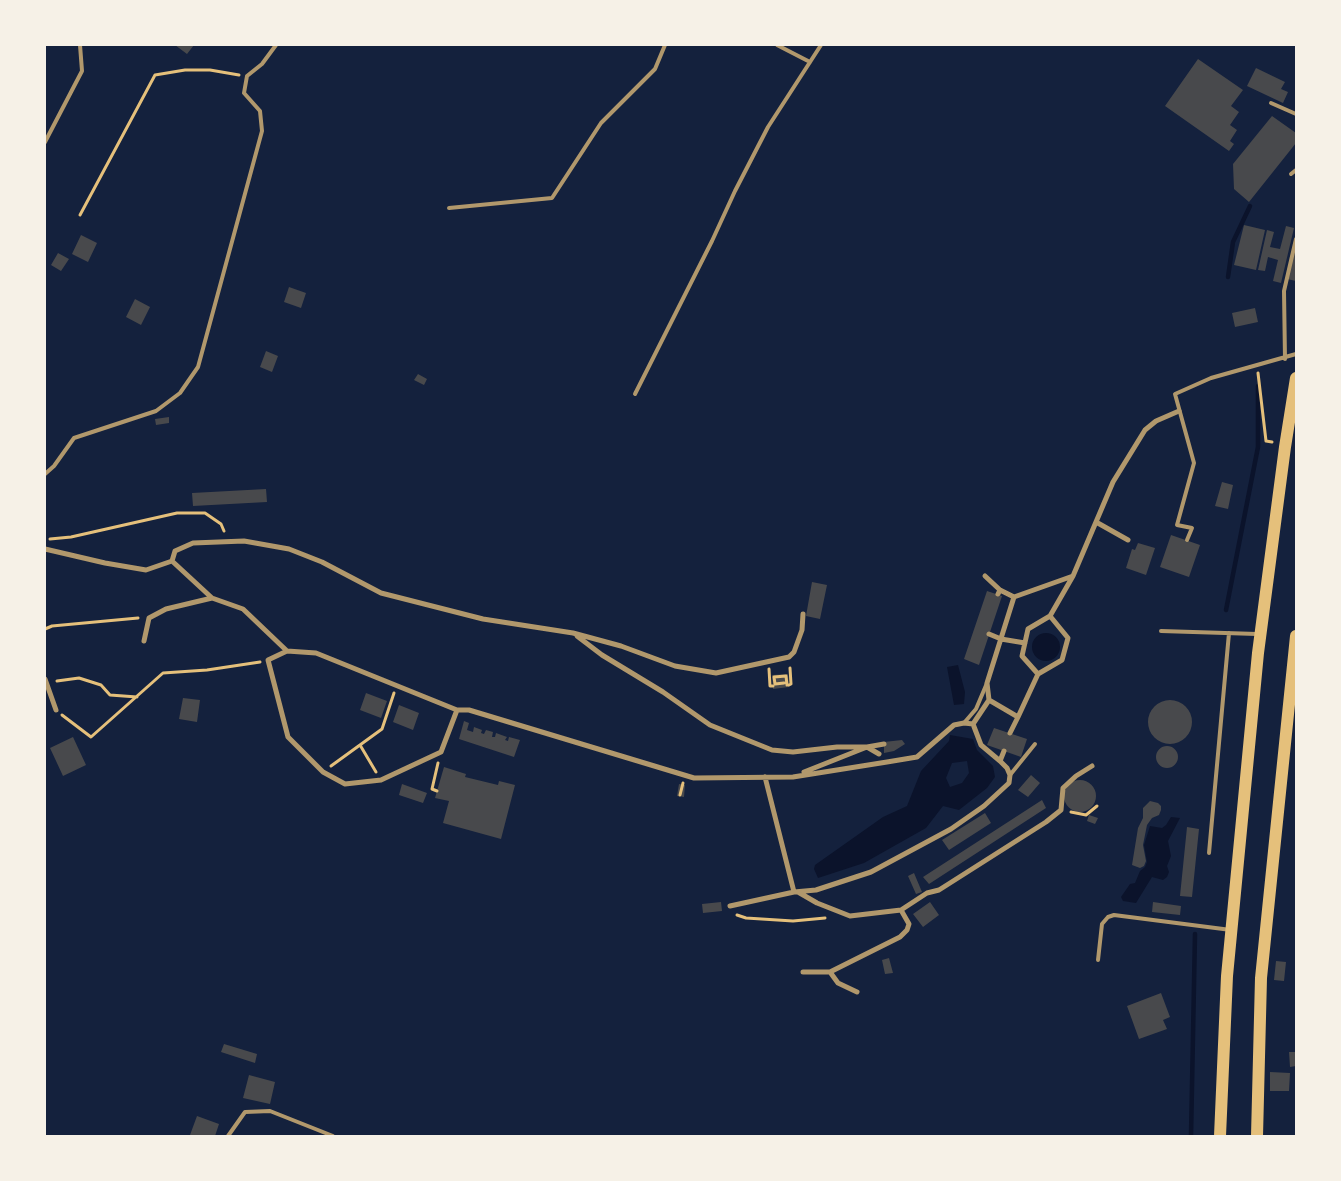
<!DOCTYPE html>
<style>
body{margin:0}
#map{position:relative;width:1341px;height:1181px;overflow:hidden;background:#14213d;font-family:"DM Sans",sans-serif}
canvas{display:block}
.frame{position:absolute;inset:0;border:46px solid #f6f1e7;pointer-events:none}
</style>
<div id="map">
<canvas width="1341" height="1181"></canvas>
<div class="frame"></div>
</div>
<script>
const ctx = document.querySelector('canvas').getContext('2d');
ctx.lineJoin = 'round';
function paint(path, color) { ctx.fillStyle = color; ctx.fill(path, 'evenodd'); }
const toPath = rows => new Path2D(rows.map(r => 'M' + r).join(''));
function strokePath(path, color, width, dash) { ctx.strokeStyle = color; ctx.lineWidth = width; ctx.lineCap = dash ? 'butt' : 'round'; ctx.setLineDash(dash || []); ctx.stroke(path); }
const water = toPath([
 '1032 647a14 14 0 1 1 28 0a14 14 0 1 1-28 0Z',
 [958,665,965,692,964,704,954,705,947,667],
 [950,735,973,739,977,750,993,766,995,777,987,788,959,810,943,806,926,828,864,863,818,878,814,869,815,865,883,817,907,806,921,771,949,741],
 [967,761,969,773,962,783,950,787,946,778,952,763],
 [1171,817,1180,818,1168,841,1171,856,1167,866,1169,872,1167,877,1163,880,1152,877,1136,903,1123,901,1121,897,1130,884,1135,883,1140,871,1145,867,1147,862,1144,845,1150,826,1162,828,1166,825]
]);
const stream = toPath([
 [1228,277,1233,242,1250,206],
 [1226,610,1258,447,1258,386],
 [1191,1136,1195,934]
]);
const building = toPath([
 [175,45,194,45,187,54],
 [1198,59,1243,90,1231,106,1239,112,1230,125,1237,130,1230,141,1234,144,1229,151,1165,106],
 [1256,68,1285,82,1281,89,1288,92,1283,103,1247,86],
 [1272,116,1296,133,1296,143,1249,202,1234,189,1233,164],
 [1244,225,1265,230,1256,270,1234,265],
 [1286,226,1294,228,1281,283,1273,281,1278,260,1268,257,1265,271,1258,270,1267,230,1274,232,1270,247,1280,249],
 [81,235,97,243,88,262,72,254],
 [1296,244,1296,281,1287,279],
 [58,253,69,259,61,271,51,265],
 [289,287,306,293,301,308,284,302],
 [135,299,150,307,141,325,126,317],
 [1255,308,1258,322,1235,327,1232,313],
 [266,351,278,356,272,372,260,367],
 [418,374,427,379,424,385,414,380],
 [169,417,169,423,156,425,155,419],
 [1222,482,1233,485,1228,509,1215,506],
 [266,489,267,502,193,506,192,493],
 [1171,535,1200,545,1189,577,1160,567],
 [1138,543,1155,548,1146,575,1126,568,1132,549,1135,550],
 [812,582,827,585,820,619,806,616],
 [987,591,1002,596,979,665,964,659],
 [788,674,789,687,773,689,772,675],
 [366,693,387,701,381,718,360,710],
 [183,698,200,700,197,722,179,719],
 '1148 722a22 22 0 1 1 44 0a22 22 0 1 1-44 0Z',
 [399,705,419,713,413,730,393,722],
 [464,721,469,723,467,730,473,732,474,727,482,730,481,733,484,734,486,730,493,732,492,737,495,737,496,733,507,737,505,740,508,741,509,737,520,740,514,757,459,739],
 [994,728,1027,739,1021,757,987,745],
 [73,737,86,765,63,776,50,748],
 [902,740,905,744,894,751,884,753,884,742],
 '1156 757a11 11 0 1 1 22 0a11 11 0 1 1-22 0Z',
 [444,767,466,774,465,777,498,785,499,781,515,785,501,839,443,823,449,801,435,798],
 [1031,775,1040,783,1028,797,1018,790],
 '1064 796a16 16 0 1 1 32 0a16 16 0 1 1-32 0Z',
 [402,784,427,793,423,803,399,795],
 [679,784,685,785,684,797,677,796],
 [1042,800,1046,808,929,884,923,877],
 [1150,801,1158,803,1161,806,1161,810,1159,815,1152,818,1147,825,1143,845,1146,861,1144,866,1140,868,1132,865,1138,828,1143,818,1143,808],
 [985,813,991,823,949,850,942,840],
 [1089,815,1098,818,1095,824,1087,821],
 [1187,827,1199,829,1192,897,1180,896],
 [914,873,922,892,916,894,908,876],
 [721,902,722,911,703,913,702,904],
 [930,902,939,915,923,927,913,914],
 [1153,902,1181,906,1180,915,1152,912],
 [889,958,893,973,885,974,882,960],
 [1276,961,1286,962,1284,981,1274,980],
 [1161,993,1170,1017,1163,1020,1167,1029,1139,1039,1127,1006],
 [224,1044,257,1054,255,1063,221,1052],
 [1289,1052,1296,1052,1296,1066,1290,1067],
 [1270,1072,1290,1073,1289,1091,1270,1091],
 [249,1075,275,1082,270,1104,243,1098],
 [197,1116,219,1124,215,1136,190,1135]
]);
const path = toPath([
 [80,215,155,75,185,70,210,70,239,75],
 [1258,373,1266,441,1272,442],
 [50,539,71,537,177,513,205,513,221,524,224,531],
 [45,629,52,626,138,618],
 [769,669,770,686,773,686],
 [57,681,79,678,101,685,110,695,137,697],
 [784,683,775,684,774,677,786,676,787,685],
 [789,685,791,684,790,668],
 [62,715,91,737,163,673,207,670,260,662],
 [360,745,376,772],
 [331,766,382,729,394,693],
 [437,791,432,789,438,763],
 [680,795,683,783],
 [1071,812,1086,815,1097,806],
 [737,915,746,918,793,921,825,918]
]);
const service = toPath([
 [777,45,810,62],
 [1271,103,1296,114],
 [45,142,82,71,80,45],
 [1291,174,1296,170],
 [449,208,552,198,601,123,655,69,665,45],
 [1285,359,1284,291,1296,239],
 [635,394,712,241,735,191,768,127,821,45],
 [45,474,54,466,74,438,156,411,180,393,198,367,262,131,260,111,244,93,247,76,262,64,276,45],
 [1187,540,1192,528,1177,525,1194,463,1175,394,1211,378,1296,354],
 [1161,631,1257,634],
 [964,723,976,709,987,683],
 [1010,775,1035,744],
 [1209,853,1229,633],
 [1098,960,1102,924,1108,917,1114,915,1231,930],
 [228,1136,245,1112,270,1111,333,1136]
]);
const pedestrian = toPath([
 [1096,522,1128,540],
 [45,549,105,563,146,570,172,561,212,598,243,609,287,651,316,653,457,710,469,710,694,778,793,777,887,762,917,757,954,725,964,723,973,724],
 [172,561,175,551,193,543,244,541,289,549,322,562,381,593,483,619,573,633,621,646,675,666,716,673,789,657,794,652,802,630,803,614],
 [985,576,1000,590],
 [998,594,1000,590,1014,597],
 [989,634,1001,639,1025,643],
 [577,636,602,655,663,692,710,725,772,750,793,752,837,747,867,747,879,754],
 [144,641,149,618,166,609,212,598],
 [287,651,268,660,288,737,323,772,345,784,381,780,441,752,457,710],
 [1038,674,1062,660,1068,638,1050,616],
 [45,679,56,710],
 [989,700,1018,717,1010,733],
 [1018,717,1038,674,1022,656,1028,629,1050,616,1073,576],
 [973,724,989,700,987,683,1014,597,1073,576,1113,482,1145,430,1156,421,1179,411],
 [973,724,981,745,1000,761],
 [804,772,867,747,884,744],
 [765,777,794,892,816,890,871,872,951,829,984,806,1009,783,1010,775,1007,768,1000,761,1004,751],
 [798,892,817,903,850,916,901,910,927,893,939,890,1046,822,1061,810,1063,788,1076,776,1092,766],
 [730,906,794,892],
 [803,972,830,972,900,937,907,930,909,924,901,910],
 [830,972,838,983,857,992]
]);
const trunk = toPath([
 [1220,1136,1227,976,1258,653,1285,447,1296,378],
 [1257,1136,1261,978,1296,636]
]);
paint(water, '#0b132b');
strokePath(stream, '#0b132b', 4.5);
paint(building, '#48494c');
strokePath(path, '#e5c07b', 3);
strokePath(service, '#b1986c', 4);
strokePath(pedestrian, '#b1986c', 5);
strokePath(trunk, '#e5c07b', 12);
</script>
